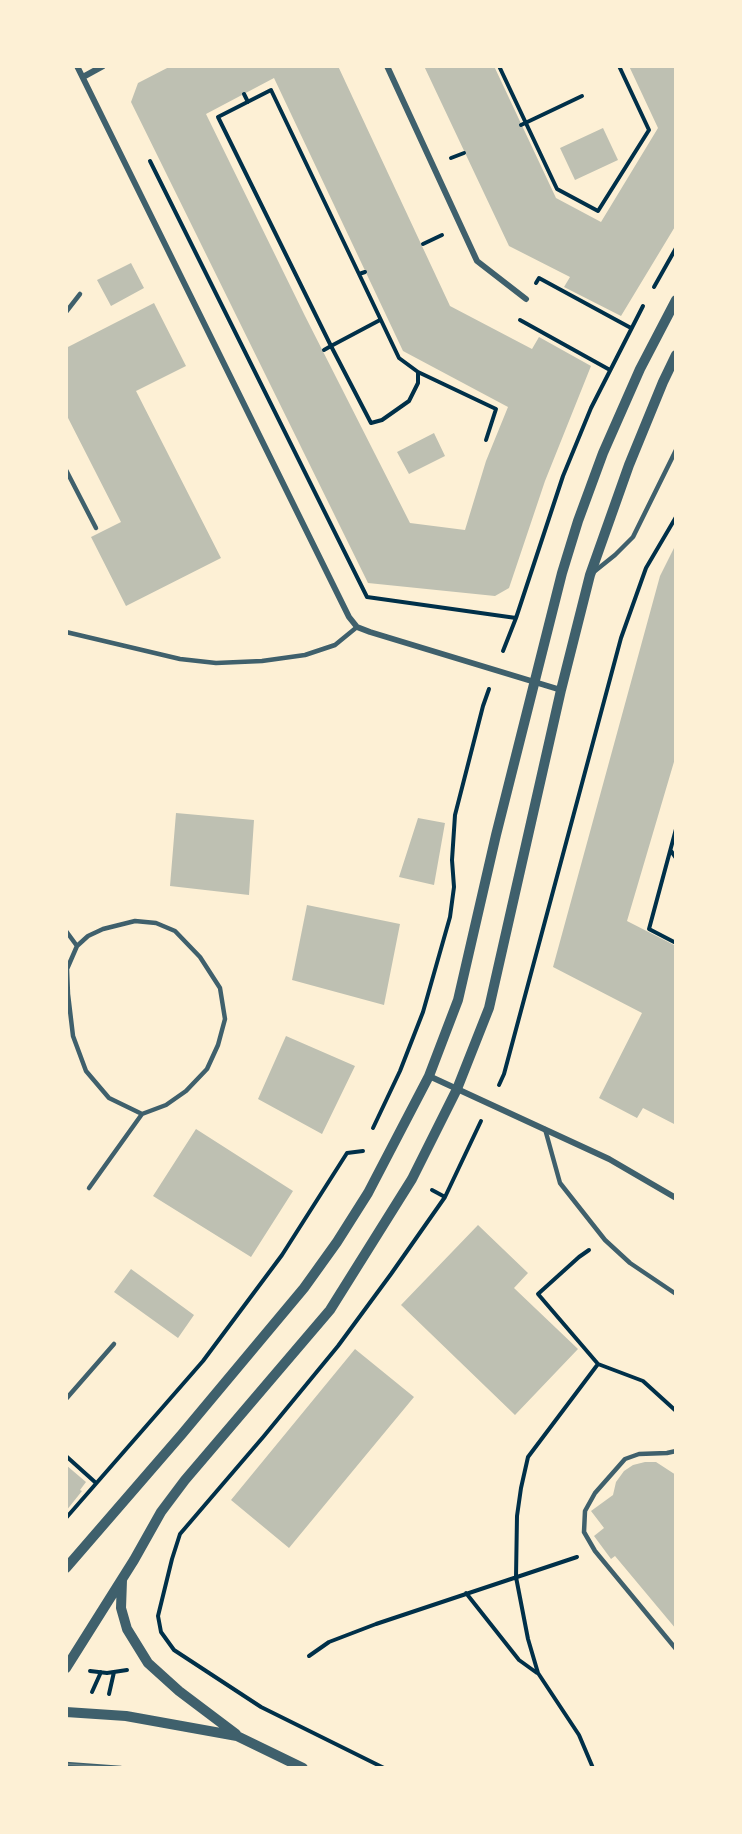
<!DOCTYPE html>
<style>
body{margin:0}
#map{position:relative;width:742px;height:1834px;overflow:hidden;background:#fdf0d5;font-family:Bitter,serif}
canvas{display:block}
.frame{position:absolute;inset:0;border:68px solid #fdf0d5;pointer-events:none}
</style>
<div id="map">
<canvas width="742" height="1834"></canvas>
<div class="frame"></div>
</div>
<script>
const ctx = document.querySelector('canvas').getContext('2d');
ctx.lineJoin = 'round';
function paint(path, color) { ctx.fillStyle = color; ctx.fill(path, 'evenodd'); }
const toPath = rows => new Path2D(rows.map(r => 'M' + r).join(''));
function strokePath(path, color, width, dash) { ctx.strokeStyle = color; ctx.lineWidth = width; ctx.lineCap = dash ? 'butt' : 'round'; ctx.setLineDash(dash || []); ctx.stroke(path); }
const building = toPath([
 [171,66,338,66,450,306,532,349,539,337,591,366,545,481,509,588,495,596,368,583,131,102,138,83],
 [274,78,403,351,508,407,486,461,465,530,410,523,305,316,206,114],
 [424,66,494,66,556,198,601,222,658,128,629,66,676,66,676,225,621,316,564,287,570,277,509,246],
 [603,128,618,160,575,180,560,148],
 [131,263,144,288,111,306,97,280],
 [154,303,186,366,136,391,221,558,126,606,91,537,121,522,66,414,66,348],
 [434,433,445,456,409,474,397,452],
 [676,544,676,755,627,921,676,946,676,1125,643,1108,637,1118,599,1098,642,1013,553,967,660,576],
 [176,813,254,820,249,895,170,886],
 [418,818,445,823,434,885,399,877],
 [307,905,400,924,384,1005,292,980],
 [286,1036,355,1066,322,1134,258,1099],
 [196,1129,293,1191,251,1257,153,1196],
 [478,1225,528,1273,514,1288,578,1349,515,1415,401,1305],
 [131,1269,194,1315,178,1338,114,1292],
 [355,1349,414,1397,289,1548,231,1500],
 [645,1462,656,1462,676,1475,676,1629,615,1556,611,1559,594,1536,604,1528,591,1511,613,1495,616,1482,624,1471,633,1465],
 [66,1465,86,1482,80,1490,82,1491,66,1511]
]);
const path = toPath([
 [499,66,557,189,598,211,649,130,619,66],
 [244,94,248,102],
 [521,125,582,96],
 [451,158,464,153],
 [150,161,367,597,516,618],
 [423,244,442,235],
 [359,274,399,358,418,372,418,383,409,401,382,420,371,423,331,346,380,320],
 [536,283,539,278,631,328],
 [654,287,676,248],
 [520,320,610,370],
 [324,350,331,346,218,117,271,90,359,274,365,272],
 [418,372,496,409,486,440],
 [503,651,516,618,563,476,591,408,643,306],
 [676,829,649,929,676,943],
 [671,851,676,858],
 [499,1085,504,1074,621,638,646,568,676,517],
 [373,1128,400,1071,423,1012,450,917,454,887,452,860,455,815,483,706,489,689],
 [432,1190,445,1197],
 [589,1250,579,1257,538,1294,598,1364,528,1457,521,1488,517,1516,516,1577,528,1639,538,1673,579,1735,593,1768],
 [598,1364,643,1381,676,1411],
 [66,1456,96,1483],
 [66,1518,203,1361,282,1255,347,1153,363,1151],
 [466,1593,519,1660,537,1673],
 [309,1656,329,1642,376,1624,577,1557],
 [90,1671,107,1673,127,1670],
 [92,1692,101,1672],
 [109,1694,114,1672],
 [384,1768,261,1707,174,1650,161,1632,158,1616,172,1559,180,1534,264,1436,338,1346,391,1274,445,1197,481,1121]
]);
const service = toPath([
 [66,312,80,294],
 [66,470,96,528],
 [595,571,615,555,633,537,676,450],
 [66,632,180,659,216,663,262,661,305,655,335,645,357,627],
 [66,931,77,946,88,936,103,929,135,921,156,923,175,931,200,957,220,988,225,1019,218,1045,207,1069,186,1091,166,1105,142,1114,89,1188],
 [77,946,67,969,68,994,73,1036,86,1071,109,1098,142,1114],
 [545,1129,560,1183,605,1240,630,1263,676,1294],
 [66,1399,114,1344],
 [676,1451,667,1453,639,1454,625,1459,595,1493,585,1511,584,1532,595,1551,676,1649],
 [66,1764,121,1768]
]);
const minor = toPath([
 [77,66,349,617,357,627,370,632,561,690],
 [387,66,477,261,526,299],
 [83,77,103,66],
 [429,1076,609,1159,676,1198]
]);
const tertiary = toPath([
 [66,1568,182,1434,304,1288,337,1242,368,1193,429,1076,458,1000,496,835,562,573,578,521,603,453,640,369,676,300],
 [122,1580,121,1608,127,1629,148,1663,179,1691,236,1734],
 [66,1668,134,1560,161,1512,185,1480,330,1310,412,1179,457,1089,489,1008,561,690,590,575,629,465,663,382,676,355],
 [66,1712,126,1716,237,1736,303,1768]
]);
const tram = toPath([
 [66,1764,121,1768]
]);
paint(building, '#bec0b2');
strokePath(path, '#003049', 4);
strokePath(service, '#3f606c', 4.5);
strokePath(minor, '#3f606c', 6);
strokePath(tertiary, '#3f606c', 10);
strokePath(tram, '#657d81', 1.5);
</script>
